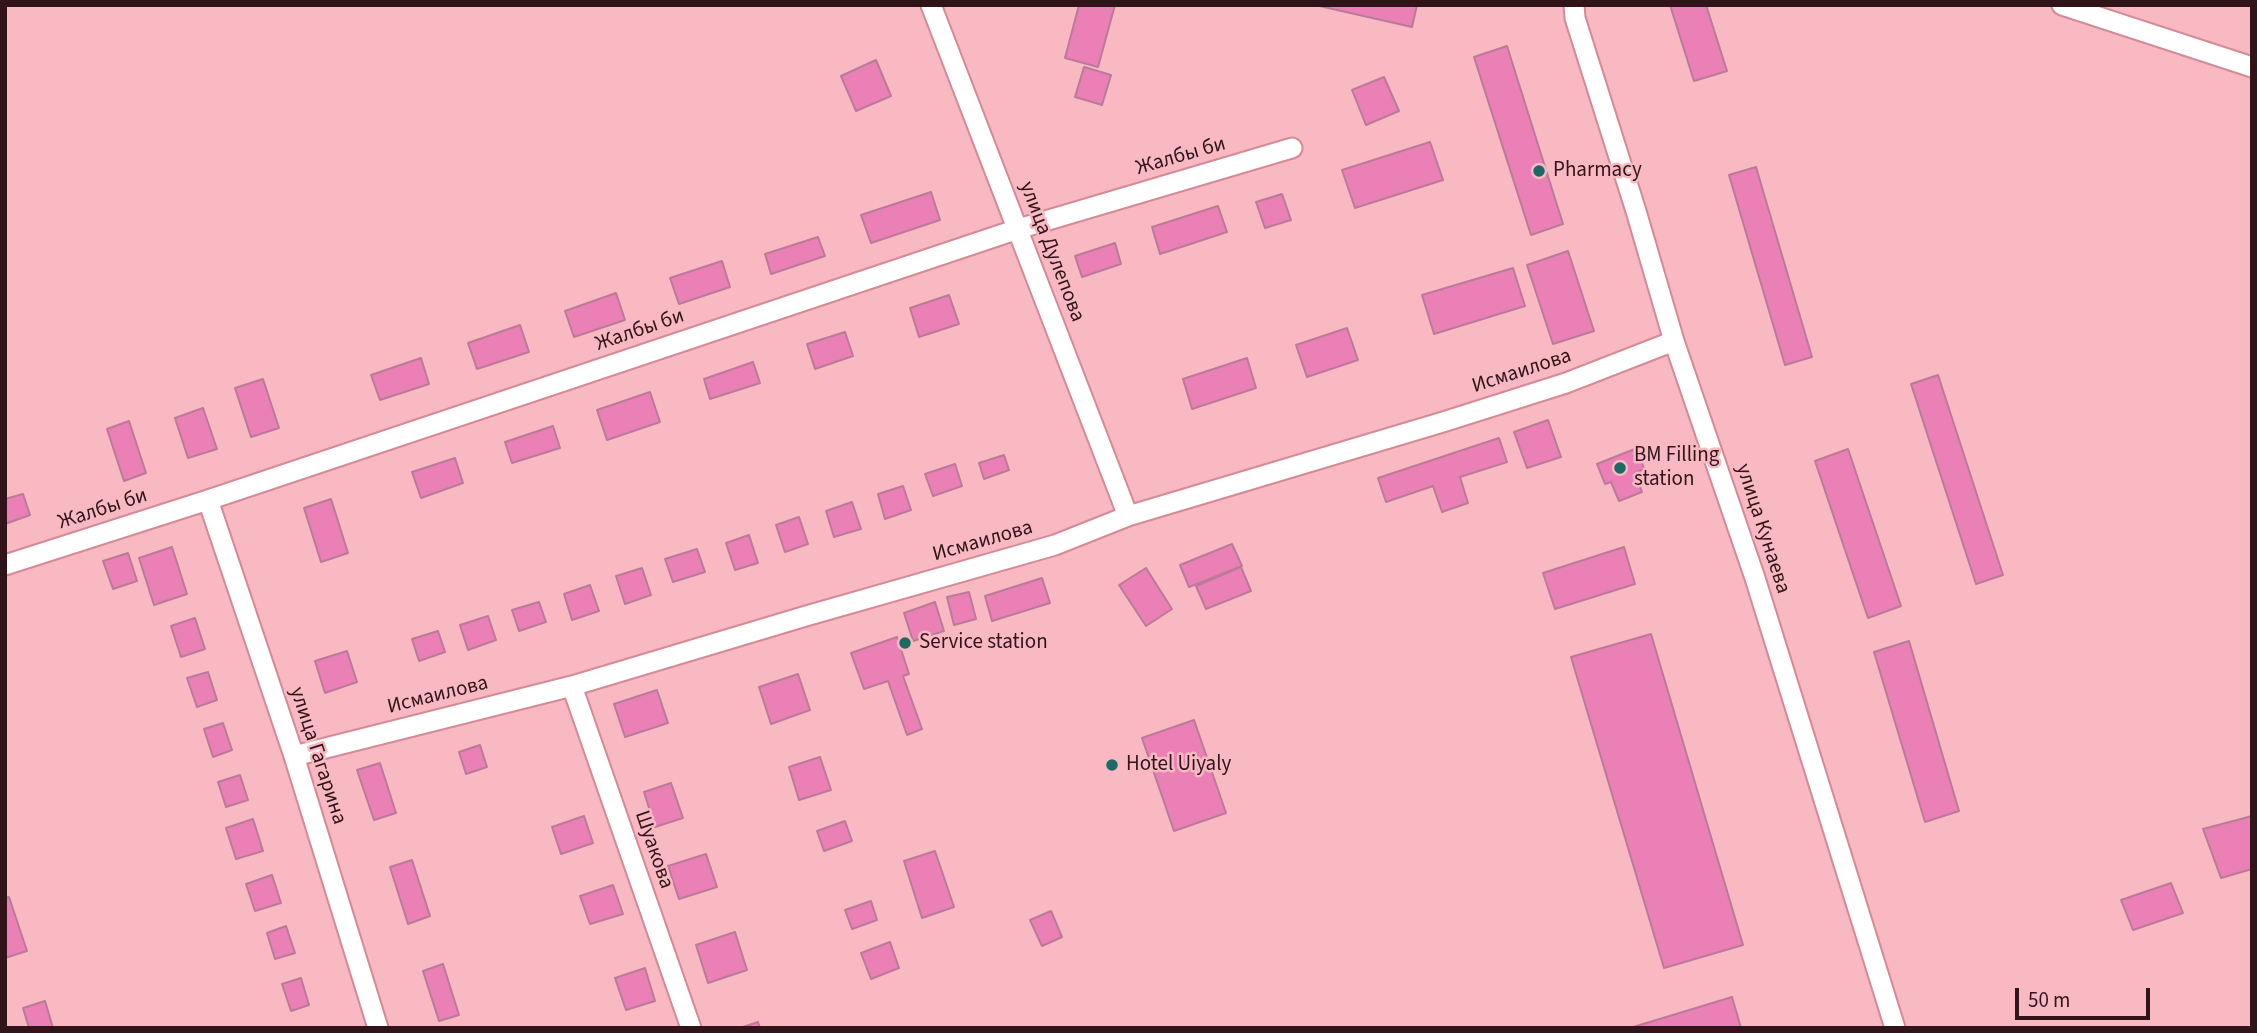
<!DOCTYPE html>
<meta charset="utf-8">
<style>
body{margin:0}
#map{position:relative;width:2257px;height:1033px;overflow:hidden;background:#f8b9c2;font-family:"Source Sans 3",sans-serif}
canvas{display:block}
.frame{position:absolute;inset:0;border:7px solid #301419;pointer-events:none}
.scale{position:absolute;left:2015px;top:988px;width:135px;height:32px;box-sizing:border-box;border:4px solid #301419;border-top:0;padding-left:9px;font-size:21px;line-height:24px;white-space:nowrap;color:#301419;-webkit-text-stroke:5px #f8b9c2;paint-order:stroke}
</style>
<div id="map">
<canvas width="2257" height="1033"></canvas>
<div class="frame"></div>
<div class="scale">50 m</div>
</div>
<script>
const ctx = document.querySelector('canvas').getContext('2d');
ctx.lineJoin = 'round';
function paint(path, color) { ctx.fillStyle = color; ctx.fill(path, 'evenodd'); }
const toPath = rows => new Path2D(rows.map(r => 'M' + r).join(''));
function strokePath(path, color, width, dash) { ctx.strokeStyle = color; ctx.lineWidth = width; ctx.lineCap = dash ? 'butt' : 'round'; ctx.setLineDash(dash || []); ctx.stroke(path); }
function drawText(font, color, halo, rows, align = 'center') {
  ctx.font = font + ' "Source Sans 3",sans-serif'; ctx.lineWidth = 5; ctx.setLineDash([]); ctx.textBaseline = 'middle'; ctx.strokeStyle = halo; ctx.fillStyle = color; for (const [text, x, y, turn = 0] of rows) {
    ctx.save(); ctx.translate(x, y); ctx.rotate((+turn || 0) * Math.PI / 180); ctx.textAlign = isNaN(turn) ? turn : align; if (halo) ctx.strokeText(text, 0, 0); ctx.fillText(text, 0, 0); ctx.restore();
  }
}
const building = toPath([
 [1079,5,1115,5,1098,67,1065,58,1079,5],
 [1315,5,1417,5,1412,27,1315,5],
 [1670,5,1706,5,1727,71,1694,81,1670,5],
 [1507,46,1563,224,1531,235,1474,57,1507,46],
 [876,60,891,96,856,111,841,76,876,60],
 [1084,67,1111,75,1102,105,1075,97,1084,67],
 [1384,77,1399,111,1366,125,1352,90,1384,77],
 [1430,142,1443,180,1355,208,1342,170,1430,142],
 [1756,167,1812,357,1785,365,1729,175,1756,167],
 [931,192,940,220,871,243,861,215,931,192],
 [1282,194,1291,220,1265,228,1256,202,1282,194],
 [1218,206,1227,232,1160,254,1152,227,1218,206],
 [818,237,825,256,771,274,765,254,818,237],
 [1115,243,1121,264,1082,277,1075,256,1115,243],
 [1568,251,1594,331,1553,344,1527,265,1568,251],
 [722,261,730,287,679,304,670,278,722,261],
 [1513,268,1525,306,1434,334,1422,295,1513,268],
 [616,293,625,320,574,337,565,311,616,293],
 [949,295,959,324,919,337,910,308,949,295],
 [520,325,529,352,477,369,468,343,520,325],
 [1347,328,1358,360,1307,377,1296,345,1347,328],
 [845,332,853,356,815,369,807,344,845,332],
 [421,358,429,384,380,400,371,375,421,358],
 [1247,358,1256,388,1192,409,1183,379,1247,358],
 [753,362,760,383,710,399,704,379,753,362],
 [1938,375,2003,575,1976,584,1911,384,1938,375],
 [263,379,279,428,251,437,235,388,263,379],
 [650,392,660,422,607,440,597,410,650,392],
 [203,408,217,449,188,458,175,418,203,408],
 [1548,420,1561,457,1527,468,1514,432,1548,420],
 [129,421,146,473,124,481,107,429,129,421],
 [553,426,560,448,512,463,505,442,553,426],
 [1499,438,1507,462,1460,477,1468,503,1442,512,1433,486,1386,502,1378,478,1499,438],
 [1637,448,1644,469,1635,473,1642,492,1619,501,1611,482,1605,484,1597,464,1637,448],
 [1848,449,1901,606,1868,618,1815,461,1848,449],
 [1004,455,1009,470,984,479,979,463,1004,455],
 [455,458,463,483,421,498,412,472,455,458],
 [955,464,962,486,933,496,925,474,955,464],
 [903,486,911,510,885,519,878,494,903,486],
 [23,494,30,515,5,524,5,499,23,494],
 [331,499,348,553,321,562,304,508,331,499],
 [852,502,861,529,834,537,826,511,852,502],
 [799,517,808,544,785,552,776,525,799,517],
 [749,535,758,563,735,570,726,543,749,535],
 [1232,544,1242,566,1189,587,1180,565,1232,544],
 [172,547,187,594,154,605,139,558,172,547],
 [1624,547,1635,584,1555,609,1543,573,1624,547],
 [697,549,705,572,673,582,665,559,697,549],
 [128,553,137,581,113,589,103,561,128,553],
 [1241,567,1251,591,1206,609,1196,586,1241,567],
 [642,568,651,595,625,604,616,576,642,568],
 [1146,568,1172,609,1146,626,1119,585,1146,568],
 [1042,578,1050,603,992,621,985,596,1042,578],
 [590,585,599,611,572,620,564,594,590,585],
 [969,592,976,619,954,625,947,597,969,592],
 [539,602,546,622,519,631,512,610,539,602],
 [935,602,944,631,913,641,904,613,935,602],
 [488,616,496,640,468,650,460,625,488,616],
 [195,618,205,649,181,657,171,626,195,618],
 [438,631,445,652,419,661,412,639,438,631],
 [1651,634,1743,945,1664,968,1571,657,1651,634],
 [897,637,909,674,903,676,922,729,907,735,888,681,864,689,851,653,897,637],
 [1909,641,1959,811,1925,822,1874,652,1909,641],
 [347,651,357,682,325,693,315,661,347,651],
 [208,672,217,700,197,707,187,678,208,672],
 [798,674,810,710,771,724,759,687,798,674],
 [657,690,668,723,625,737,614,704,657,690],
 [1194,720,1226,813,1174,831,1142,738,1194,720],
 [223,723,232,750,213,757,204,729,223,723],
 [480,745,487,767,466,774,459,752,480,745],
 [820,757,831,790,799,800,789,767,820,757],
 [380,763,396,813,374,820,357,770,380,763],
 [240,775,248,800,226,807,218,782,240,775],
 [671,783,683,818,655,827,644,792,671,783],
 [584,816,593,843,561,854,552,827,584,816],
 [2252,816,2252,869,2221,878,2203,829,2252,816],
 [253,819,263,851,236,859,226,828,253,819],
 [845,821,852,841,824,851,817,831,845,821],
 [935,851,954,907,922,918,904,861,935,851],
 [706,854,717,887,679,899,668,866,706,854],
 [412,860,430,916,408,924,390,867,412,860],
 [272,875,281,903,255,911,246,884,272,875],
 [2171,883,2183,913,2133,930,2121,900,2171,883],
 [613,885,623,914,590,924,580,896,613,885],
 [9,897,27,951,5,958,5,898,9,897],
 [871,901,877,920,852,929,845,910,871,901],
 [1051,911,1062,937,1042,946,1030,920,1051,911],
 [286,926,295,953,275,959,267,933,286,926],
 [735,932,747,970,708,983,696,945,735,932],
 [890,942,899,968,871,979,861,953,890,942],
 [443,964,459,1015,439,1021,423,971,443,964],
 [645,968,655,1001,626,1010,615,978,645,968],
 [301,978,309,1005,291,1011,282,984,301,978],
 [1732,997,1741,1028,1630,1028,1732,997],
 [45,1001,53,1028,29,1028,23,1008,45,1001],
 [758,1022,760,1028,740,1028,758,1022]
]);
const minor = toPath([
 [931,5,1128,516],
 [1574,5,1575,18,1636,211,1674,341,1755,578,1895,1028],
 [2062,5,2252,67],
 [208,500,294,756,378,1028],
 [5,565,208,500,1018,229,1292,148],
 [572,686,691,1028],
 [294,756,572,686,806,616,1055,545,1128,516,1443,422,1566,383,1674,341]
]);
const markers = [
 [1539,171,7,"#1d6965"],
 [1620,468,7,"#1d6965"],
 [905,643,7,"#1d6965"],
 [1112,765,7,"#1d6965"]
];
const streetNames = [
 ["Жалбы би",1181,157,-16],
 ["улица Дулепова",1051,252,69],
 ["Жалбы би",640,331,-19],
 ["Исмаилова",1522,372,-18],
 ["Жалбы би",103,510,-18],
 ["улица Кунаева",1762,529,72],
 ["Исмаилова",983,542,-16],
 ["Исмаилова",438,696,-14],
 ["улица Гагарина",317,756,72],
 ["Шуакова",653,850,71]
];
const poiNames = [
 ["Pharmacy",1553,171],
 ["BM Filling",1634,456],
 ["station",1634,480],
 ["Service station",919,643],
 ["Hotel Uiyaly",1126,765]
];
paint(building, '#ea80b5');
strokePath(building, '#bc7a99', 2);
strokePath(minor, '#d58a95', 23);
strokePath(minor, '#fff', 19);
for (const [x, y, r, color] of markers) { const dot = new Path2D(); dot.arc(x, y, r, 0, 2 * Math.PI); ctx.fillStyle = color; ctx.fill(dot); strokePath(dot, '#f8b9c2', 2.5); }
drawText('21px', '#301419', '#f8b9c2', streetNames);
drawText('21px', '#301419', '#f8b9c2', poiNames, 'left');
</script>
